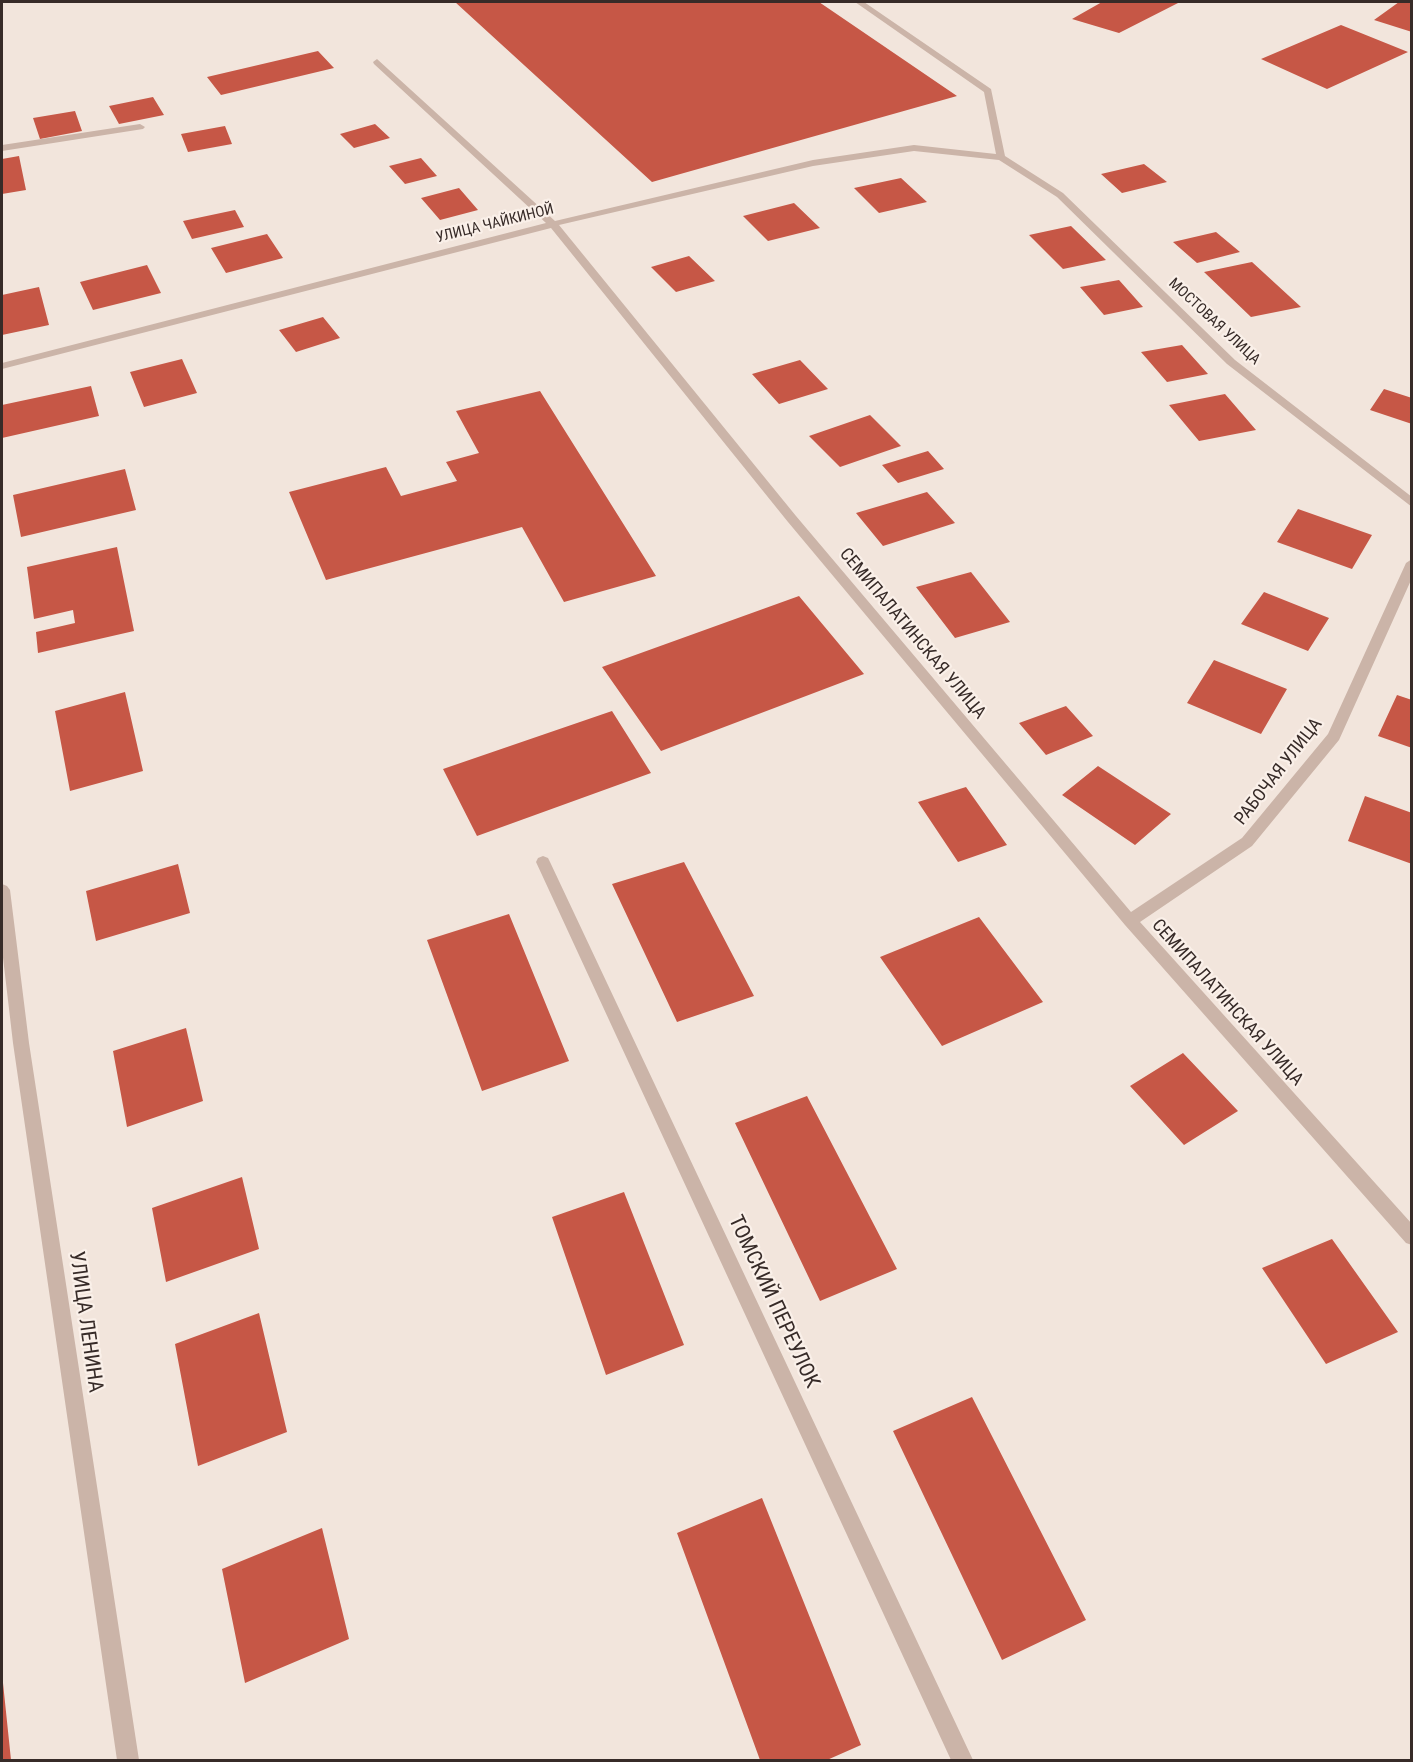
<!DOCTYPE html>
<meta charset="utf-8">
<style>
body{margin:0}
#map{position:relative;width:1413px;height:1762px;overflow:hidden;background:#f2e5dc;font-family:"Roboto Condensed",sans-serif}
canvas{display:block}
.frame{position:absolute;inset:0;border:3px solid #372b28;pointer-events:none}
</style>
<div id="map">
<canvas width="1413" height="1762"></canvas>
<div class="frame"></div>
</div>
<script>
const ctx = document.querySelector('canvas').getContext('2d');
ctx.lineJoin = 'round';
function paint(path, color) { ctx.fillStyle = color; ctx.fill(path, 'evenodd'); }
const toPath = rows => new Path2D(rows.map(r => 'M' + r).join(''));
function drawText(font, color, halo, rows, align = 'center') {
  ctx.font = font + ' "Roboto Condensed",sans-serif'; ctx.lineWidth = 4.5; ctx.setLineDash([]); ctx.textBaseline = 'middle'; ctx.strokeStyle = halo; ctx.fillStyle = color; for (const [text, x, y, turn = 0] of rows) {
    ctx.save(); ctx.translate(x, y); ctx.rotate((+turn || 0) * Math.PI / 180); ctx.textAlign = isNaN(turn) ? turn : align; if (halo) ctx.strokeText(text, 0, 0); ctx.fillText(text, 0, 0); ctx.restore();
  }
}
const building = toPath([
 [455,2,819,2,957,96,652,182],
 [1102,2,1180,2,1119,33,1072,19],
 [1399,2,1412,2,1412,32,1374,20],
 [1341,25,1408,52,1327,89,1261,59],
 [318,51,334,68,221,95,207,77],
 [153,97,164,115,119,124,109,106],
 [75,111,82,131,40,139,33,118],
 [375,124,390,138,354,148,340,134],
 [225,126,232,144,188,152,181,134],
 [19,156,26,190,2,194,2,159],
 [421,158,437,176,405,184,389,166],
 [1144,164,1167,182,1122,193,1101,174],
 [901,178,927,202,879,213,854,188],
 [459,188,478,210,440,220,421,198],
 [794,203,820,228,768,241,743,216],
 [235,210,244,227,192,239,183,221],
 [1071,226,1106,260,1063,269,1029,235],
 [1216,232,1240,252,1197,263,1173,242],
 [267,234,283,258,226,273,211,248],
 [689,256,715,281,676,292,651,267],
 [1252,262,1301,307,1251,317,1204,272],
 [147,265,161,293,93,310,80,282],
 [1119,280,1143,307,1104,315,1080,287],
 [39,287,49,325,2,335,2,295],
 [323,317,340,338,296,352,279,330],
 [1182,345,1208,374,1167,382,1141,352],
 [182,359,197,393,144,407,130,372],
 [800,360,828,389,779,404,752,374],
 [91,386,99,416,2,438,2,405],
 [1384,389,1412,398,1412,424,1370,410],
 [540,391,656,576,564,602,522,527,326,580,289,492,386,467,401,496,457,481,446,462,479,453,456,411],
 [1225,394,1256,430,1199,441,1169,405],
 [870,415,901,446,840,467,809,436],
 [928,451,944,469,898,483,882,465],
 [125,469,136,510,21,537,13,495],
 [927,492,955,523,883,546,856,513],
 [1298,509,1372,535,1352,569,1277,542],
 [117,547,134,631,38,653,36,632,75,623,73,610,34,619,27,567],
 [971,572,1010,622,955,638,916,587],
 [1264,592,1329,618,1308,651,1241,624],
 [799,596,864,674,661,751,602,667],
 [1214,660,1287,689,1261,734,1187,703],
 [125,692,143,771,70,791,55,711],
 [1397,695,1412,700,1412,748,1378,736],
 [1066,706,1093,736,1046,755,1019,723],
 [612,711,651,773,477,836,443,769],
 [1098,766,1171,814,1135,845,1062,795],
 [966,787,1007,845,958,862,918,802],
 [1365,796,1412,813,1412,864,1348,841],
 [684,862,754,996,677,1022,612,884],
 [178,864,190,913,96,941,86,891],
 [509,914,569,1061,482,1091,427,940],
 [979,917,1043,1002,942,1046,880,957],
 [186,1028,203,1101,127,1127,113,1051],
 [1183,1053,1238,1111,1184,1145,1130,1086],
 [807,1096,897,1269,820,1301,735,1123],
 [242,1177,259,1249,166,1282,152,1208],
 [624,1192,684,1345,606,1375,552,1217],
 [1332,1239,1398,1332,1326,1364,1262,1268],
 [259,1313,287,1432,198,1466,175,1344],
 [972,1397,1086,1620,1002,1660,893,1431],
 [762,1498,861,1745,827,1760,760,1760,677,1533],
 [322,1528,349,1639,245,1683,222,1569],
 [2,1683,3,1683,11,1760,2,1760]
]);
const minor = toPath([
 [855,2,864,2,991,89,1005,156,1063,193,1235,360,1412,497,1412,507,1227,364,1057,197,999,160,914,151,813,166,559,225,796,516,1131,912,1242,838,1328,734,1406,563,1412,559,1412,578,1339,740,1252,846,1140,922,1412,1224,1412,1245,1406,1243,1125,925,788,522,551,228,2,369,2,363,546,223,374,64,373,62,377,59,555,221,813,160,914,145,996,154,984,92,855,2],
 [140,124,145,127,143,129,2,151,2,145,140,124],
 [543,856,548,858,550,862,973,1760,951,1760,536,862,538,858,543,856],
 [2,884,7,886,10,890,29,1043,139,1760,117,1760,13,1043,2,949,2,884]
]);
const farStreetnames = [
 ["УЛИЦА ЧАЙКИНОЙ",495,224,-14],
 ["МОСТОВАЯ УЛИЦА",1214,322,43]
];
const streetNames = [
 ["СЕМИПАЛАТИНСКАЯ УЛИЦА",912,634,50],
 ["РАБОЧАЯ УЛИЦА",1279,772,-52],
 ["СЕМИПАЛАТИНСКАЯ УЛИЦА",1227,1003,48]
];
const nearStreetnames = [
 ["ТОМСКИЙ ПЕРЕУЛОК",773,1302,65],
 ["УЛИЦА ЛЕНИНА",85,1322,82]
];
paint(building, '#c65746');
paint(minor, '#cbb4a8');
drawText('15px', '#372b28', '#faf0e9', farStreetnames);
drawText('18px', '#372b28', '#faf0e9', streetNames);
drawText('21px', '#372b28', '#faf0e9', nearStreetnames);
</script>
